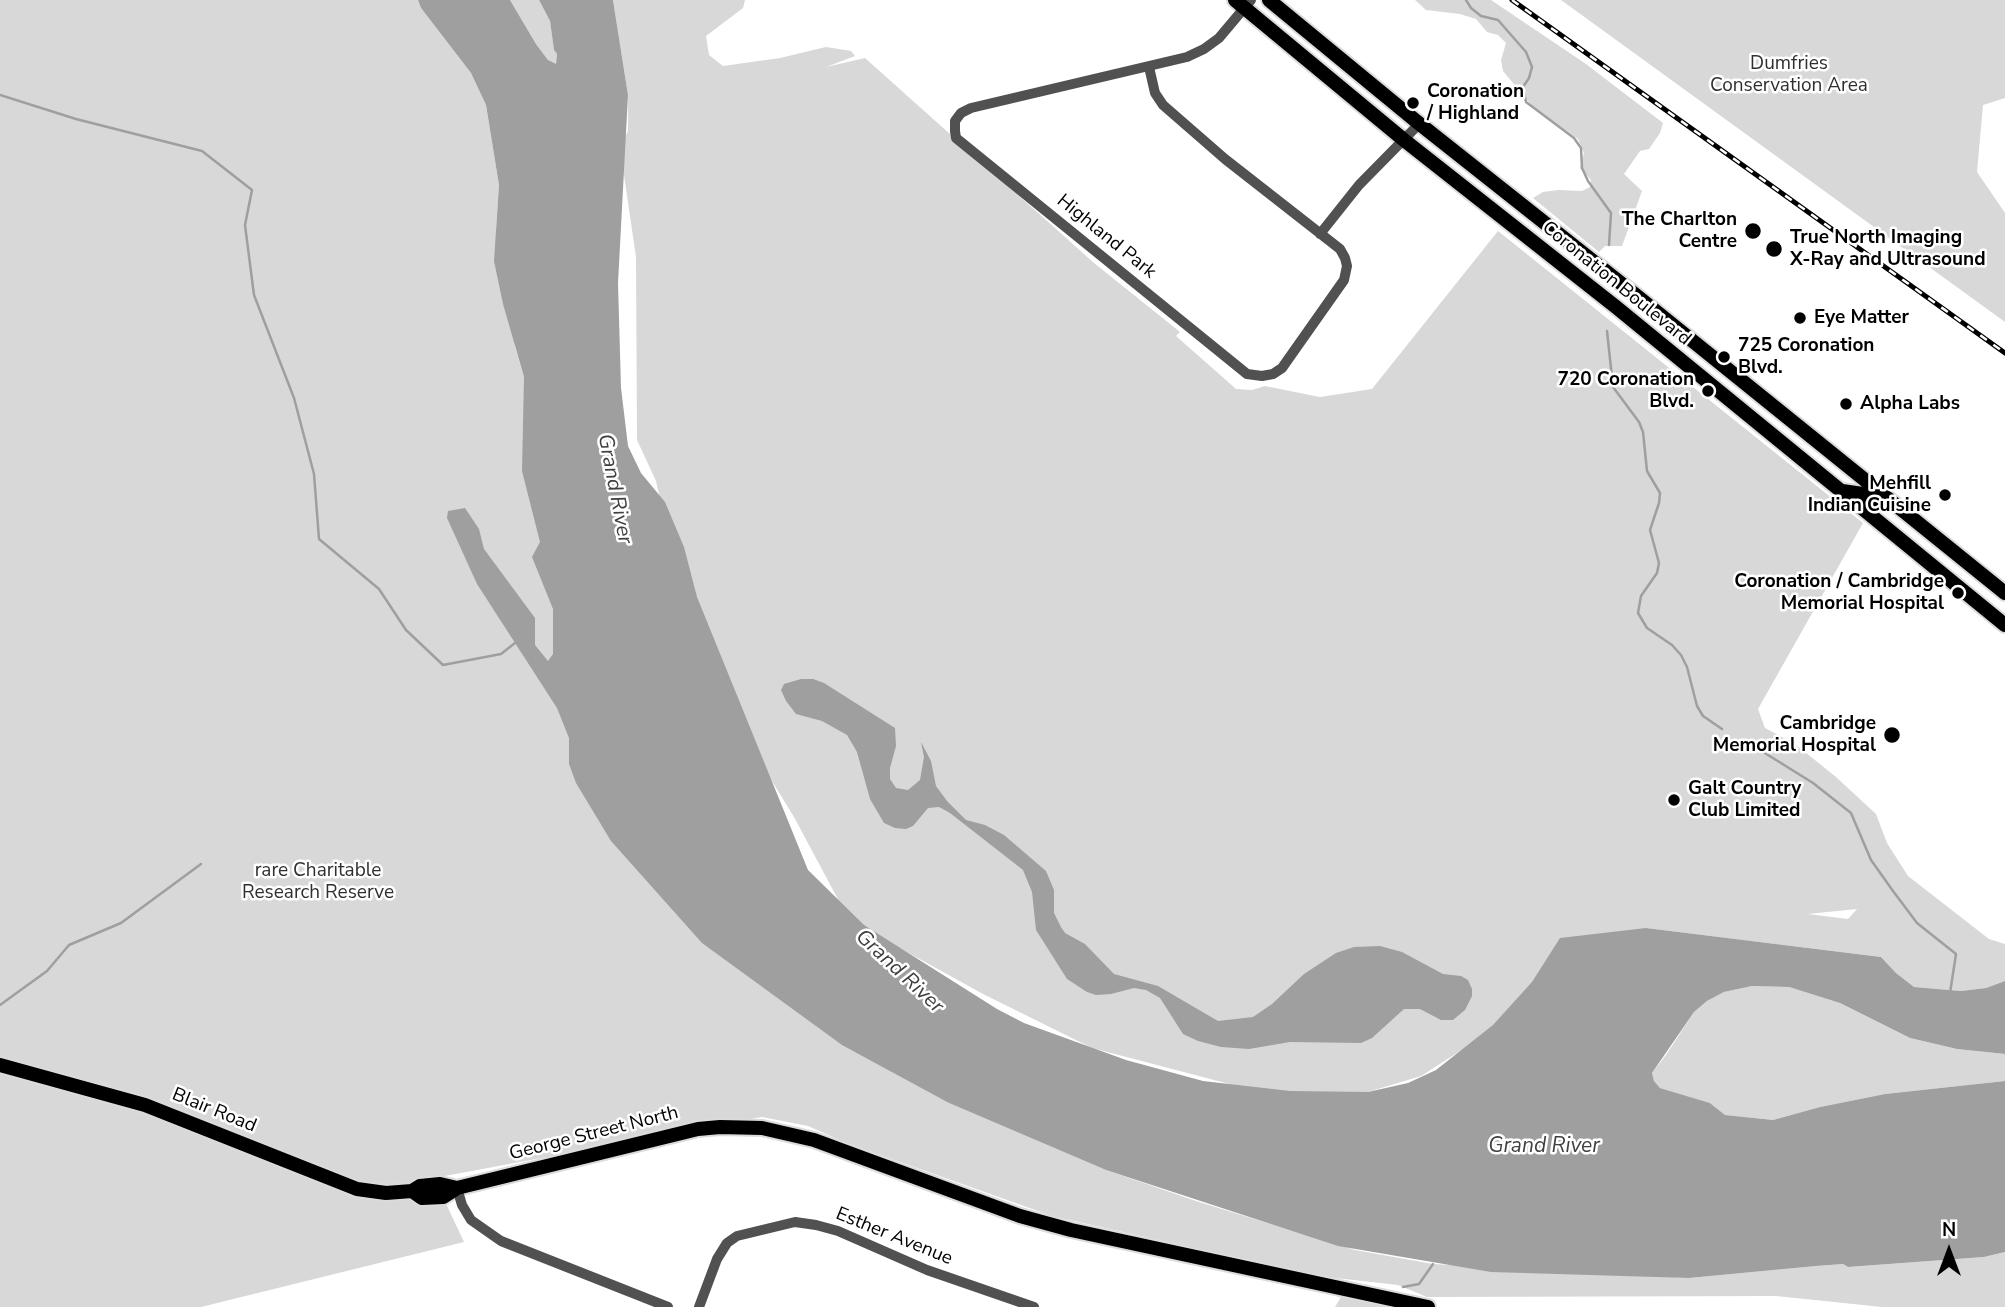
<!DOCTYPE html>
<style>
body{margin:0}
#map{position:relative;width:2005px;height:1307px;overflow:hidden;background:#fff;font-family:"Nunito Sans",sans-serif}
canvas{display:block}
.north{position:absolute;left:1914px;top:1216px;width:70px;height:70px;-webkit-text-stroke:5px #fff;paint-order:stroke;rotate:0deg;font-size:19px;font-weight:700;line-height:28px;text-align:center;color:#000}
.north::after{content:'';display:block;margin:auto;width:24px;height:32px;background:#000;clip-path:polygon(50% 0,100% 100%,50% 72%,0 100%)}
</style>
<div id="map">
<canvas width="2005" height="1307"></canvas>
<div class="north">N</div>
</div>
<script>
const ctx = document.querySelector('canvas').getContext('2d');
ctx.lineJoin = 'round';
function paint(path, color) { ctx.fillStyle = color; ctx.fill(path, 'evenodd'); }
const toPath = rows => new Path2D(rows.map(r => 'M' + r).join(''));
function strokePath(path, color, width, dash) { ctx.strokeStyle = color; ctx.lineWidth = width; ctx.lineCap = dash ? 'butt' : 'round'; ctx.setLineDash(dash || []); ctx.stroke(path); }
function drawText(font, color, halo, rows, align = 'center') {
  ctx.font = font + ' "Nunito Sans",sans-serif'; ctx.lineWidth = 5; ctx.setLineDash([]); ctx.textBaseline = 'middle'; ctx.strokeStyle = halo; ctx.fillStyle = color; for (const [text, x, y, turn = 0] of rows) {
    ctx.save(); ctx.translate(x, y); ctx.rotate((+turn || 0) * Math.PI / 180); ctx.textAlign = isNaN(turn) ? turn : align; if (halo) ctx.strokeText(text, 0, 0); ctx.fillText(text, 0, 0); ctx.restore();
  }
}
const green = toPath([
 [0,0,418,0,421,8,471,73,486,105,499,185,496,230,515,347,524,377,524,400,546,533,949,1103,1106,1170,1196,1201,1355,1250,1433,1264,1689,1278,1816,1266,1843,1264,1848,1267,1984,1257,2005,1252,2005,1307,1882,1307,1776,1296,1427,1297,1398,1285,1318,1276,1052,1216,844,1142,808,1126,762,1117,434,1178,464,1242,201,1307,0,1307],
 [510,0,539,0,550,21,554,50,557,54,556,65,548,60,536,44],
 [613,0,745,0,743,8,706,36,709,55,723,66,780,58,826,47,851,51,855,56,826,67,865,58,1094,263,1180,332,1176,336,1236,389,1252,390,1265,386,1320,397,1372,389,1498,231,1863,523,1758,709,1765,728,1795,744,1836,777,1876,814,1887,843,1908,876,1989,939,2005,944,2005,981,1986,988,1961,991,1914,987,1896,973,1881,957,1646,928,1507,1021,1421,1076,1368,1092,1279,1097,1092,1048,983,994,849,920,794,817,697,659,656,481,637,440,636,257,620,148,628,131,628,95],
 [1857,909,1848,919,1808,914],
 [1415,0,1491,0,1586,64,1663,123,1660,133,1649,149,1640,151,1624,174,1642,191,1622,246,1605,246,1599,252,1533,198,1543,192,1558,190,1582,191,1590,187,1591,180,1580,168,1584,153,1578,139,1533,107,1503,71,1501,60,1506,43,1498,35,1487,32,1476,19,1460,14,1426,10],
 [1561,0,2005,0,2005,98,1983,105,1977,172,2005,213,2005,322],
 [1752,986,1789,987,1840,1003,1910,1038,1957,1049,2005,1054,2005,1081,1885,1094,1820,1107,1773,1120,1725,1115,1710,1103,1660,1088,1654,1081,1652,1073,1666,1055,1694,1012,1707,1001,1724,992],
 [1341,1297,1366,1302,1392,1307,1335,1307]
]);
const water = toPath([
 [418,0,510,0,536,44,548,60,556,64,557,54,554,50,550,21,539,0,613,0,628,95,618,283,621,388,628,446,641,473,665,502,684,547,697,597,808,870,864,925,997,1009,1024,1023,1126,1060,1203,1081,1290,1091,1368,1092,1408,1083,1436,1070,1493,1025,1532,982,1560,938,1646,928,1881,957,1896,973,1914,987,1961,991,1986,988,2005,981,2005,1054,1957,1049,1910,1038,1840,1003,1789,987,1752,986,1724,992,1707,1001,1694,1012,1652,1073,1654,1081,1660,1088,1710,1103,1725,1115,1773,1120,1820,1107,1885,1094,2005,1081,2005,1252,1984,1257,1848,1267,1843,1264,1816,1266,1689,1278,1491,1272,1338,1246,1106,1170,949,1103,842,1045,702,943,611,841,576,783,569,764,569,738,557,708,477,584,447,518,448,511,465,508,479,529,484,549,535,618,535,645,548,661,553,654,553,609,532,557,540,542,522,471,524,377,503,304,494,261,499,185,486,105,471,73,421,8],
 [801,679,813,679,824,683,895,728,896,746,890,768,890,779,896,788,908,790,920,780,924,757,921,742,931,761,936,786,947,801,966,820,985,825,1004,835,1046,871,1054,890,1054,913,1061,927,1065,933,1085,944,1114,974,1158,986,1218,1021,1253,1017,1272,1004,1304,974,1336,953,1354,947,1380,946,1402,952,1443,974,1461,976,1468,980,1472,989,1472,996,1465,1010,1453,1020,1441,1020,1420,1009,1404,1009,1372,1038,1361,1043,1290,1042,1249,1049,1221,1047,1198,1041,1183,1034,1160,998,1146,990,1134,988,1111,994,1096,995,1087,992,1067,979,1036,930,1032,892,1023,870,950,813,939,807,928,808,913,826,906,829,895,828,884,823,870,799,857,752,847,735,822,721,796,714,786,701,781,690,784,684]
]);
const stream = toPath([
 [1466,0,1471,8,1481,16,1498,20,1526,52,1532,67,1529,78,1523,87,1526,102,1574,138,1581,148,1582,168,1588,181,1611,213,1609,245],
 [0,95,76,119,202,151,252,190,245,225,254,295,294,398,314,474,319,539,379,589,406,630,443,665,501,654,515,643],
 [1607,331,1613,387,1639,422,1643,432,1647,471,1660,493,1659,503,1650,530,1659,563,1657,573,1641,596,1638,613,1647,628,1672,645,1681,655,1687,667,1697,706,1703,716,1722,729],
 [1760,750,1813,783,1851,813,1871,860,1893,891,1917,923,1956,954,1950,993],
 [0,1005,47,971,69,945,121,923,201,864],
 [1403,1287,1419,1284,1433,1264]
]);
const minor = toPath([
 [1149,67,1155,93,1163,105,1225,159,1340,249,1345,258,1347,266,1344,280,1282,368,1273,374,1262,376,1247,374,956,138,955,131,955,121,961,113,971,108,1187,57,1204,49,1219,38,1251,0],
 [1320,234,1359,185,1419,124],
 [457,1188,462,1205,471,1220,501,1241,668,1307],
 [699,1307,717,1259,727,1243,737,1236,795,1222,816,1225,838,1231,927,1270,1034,1307]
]);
const major = toPath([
 [1235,0,1404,140,1616,307,2005,625],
 [1269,0,1416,121,1632,292,2005,593],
 [1842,491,1863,494,1877,502,1885,496],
 [0,1065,145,1105,357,1189,386,1193,412,1191,420,1186,440,1184,457,1188],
 [412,1191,422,1198,443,1197,457,1188,698,1129,720,1127,762,1128,814,1140,1020,1216,1071,1230,1428,1307]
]);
const rail = toPath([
 [1512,0,2005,353]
]);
const markers = [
 [1413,103,7,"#000"],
 [1753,231,9,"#000"],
 [1774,249,9,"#000"],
 [1800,318,7,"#000"],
 [1724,357,7,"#000"],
 [1708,391,7,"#000"],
 [1846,404,7,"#000"],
 [1945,495,7,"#000"],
 [1958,593,7,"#000"],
 [1892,735,9,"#000"],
 [1674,800,7,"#000"]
];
const parkNames = [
 ["Dumfries",1789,64],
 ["Conservation Area",1789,86],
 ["rare Charitable",318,871],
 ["Research Reserve",318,893]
];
const poiNames = [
 ["Coronation",1427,92],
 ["/ Highland",1427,114],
 ["The Charlton",1737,220,"right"],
 ["Centre",1737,242,"right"],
 ["True North Imaging",1790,238],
 ["X-Ray and Ultrasound",1790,260],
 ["Eye Matter",1814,318],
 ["725 Coronation",1738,346],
 ["Blvd.",1738,368],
 ["720 Coronation",1694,380,"right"],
 ["Blvd.",1694,402,"right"],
 ["Alpha Labs",1860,404],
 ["Mehfill",1931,484,"right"],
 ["Indian Cuisine",1931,506,"right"],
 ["Coronation / Cambridge",1944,582,"right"],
 ["Memorial Hospital",1944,604,"right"],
 ["Cambridge",1876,724,"right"],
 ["Memorial Hospital",1876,746,"right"],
 ["Galt Country",1688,789],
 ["Club Limited",1688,811]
];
const streetNames = [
 ["Highland Park",1106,237,39],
 ["Coronation Boulevard",1616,284,39],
 ["Blair Road",214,1111,22],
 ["George Street North",594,1134,-14],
 ["Esther Avenue",894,1237,22]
];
const waterNames = [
 ["Grand River",614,489,79],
 ["Grand River",899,972,43],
 ["Grand River",1544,1147]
];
paint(green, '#d8d8d8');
paint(water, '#9f9f9f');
strokePath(stream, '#9f9f9f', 2.5);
strokePath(major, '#dbdbdb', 18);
strokePath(minor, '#515151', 10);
strokePath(major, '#000', 14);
strokePath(rail, '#000', 5);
strokePath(rail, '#fff', 2.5, [8]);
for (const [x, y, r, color] of markers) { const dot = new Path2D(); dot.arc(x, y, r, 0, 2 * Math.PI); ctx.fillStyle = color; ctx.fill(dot); strokePath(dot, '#fff', 2.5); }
drawText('19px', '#2f2f2f', '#fff', parkNames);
drawText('bold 19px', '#000', '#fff', poiNames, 'left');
drawText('19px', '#000', '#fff', streetNames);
drawText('italic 21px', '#404040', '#fff', waterNames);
</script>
